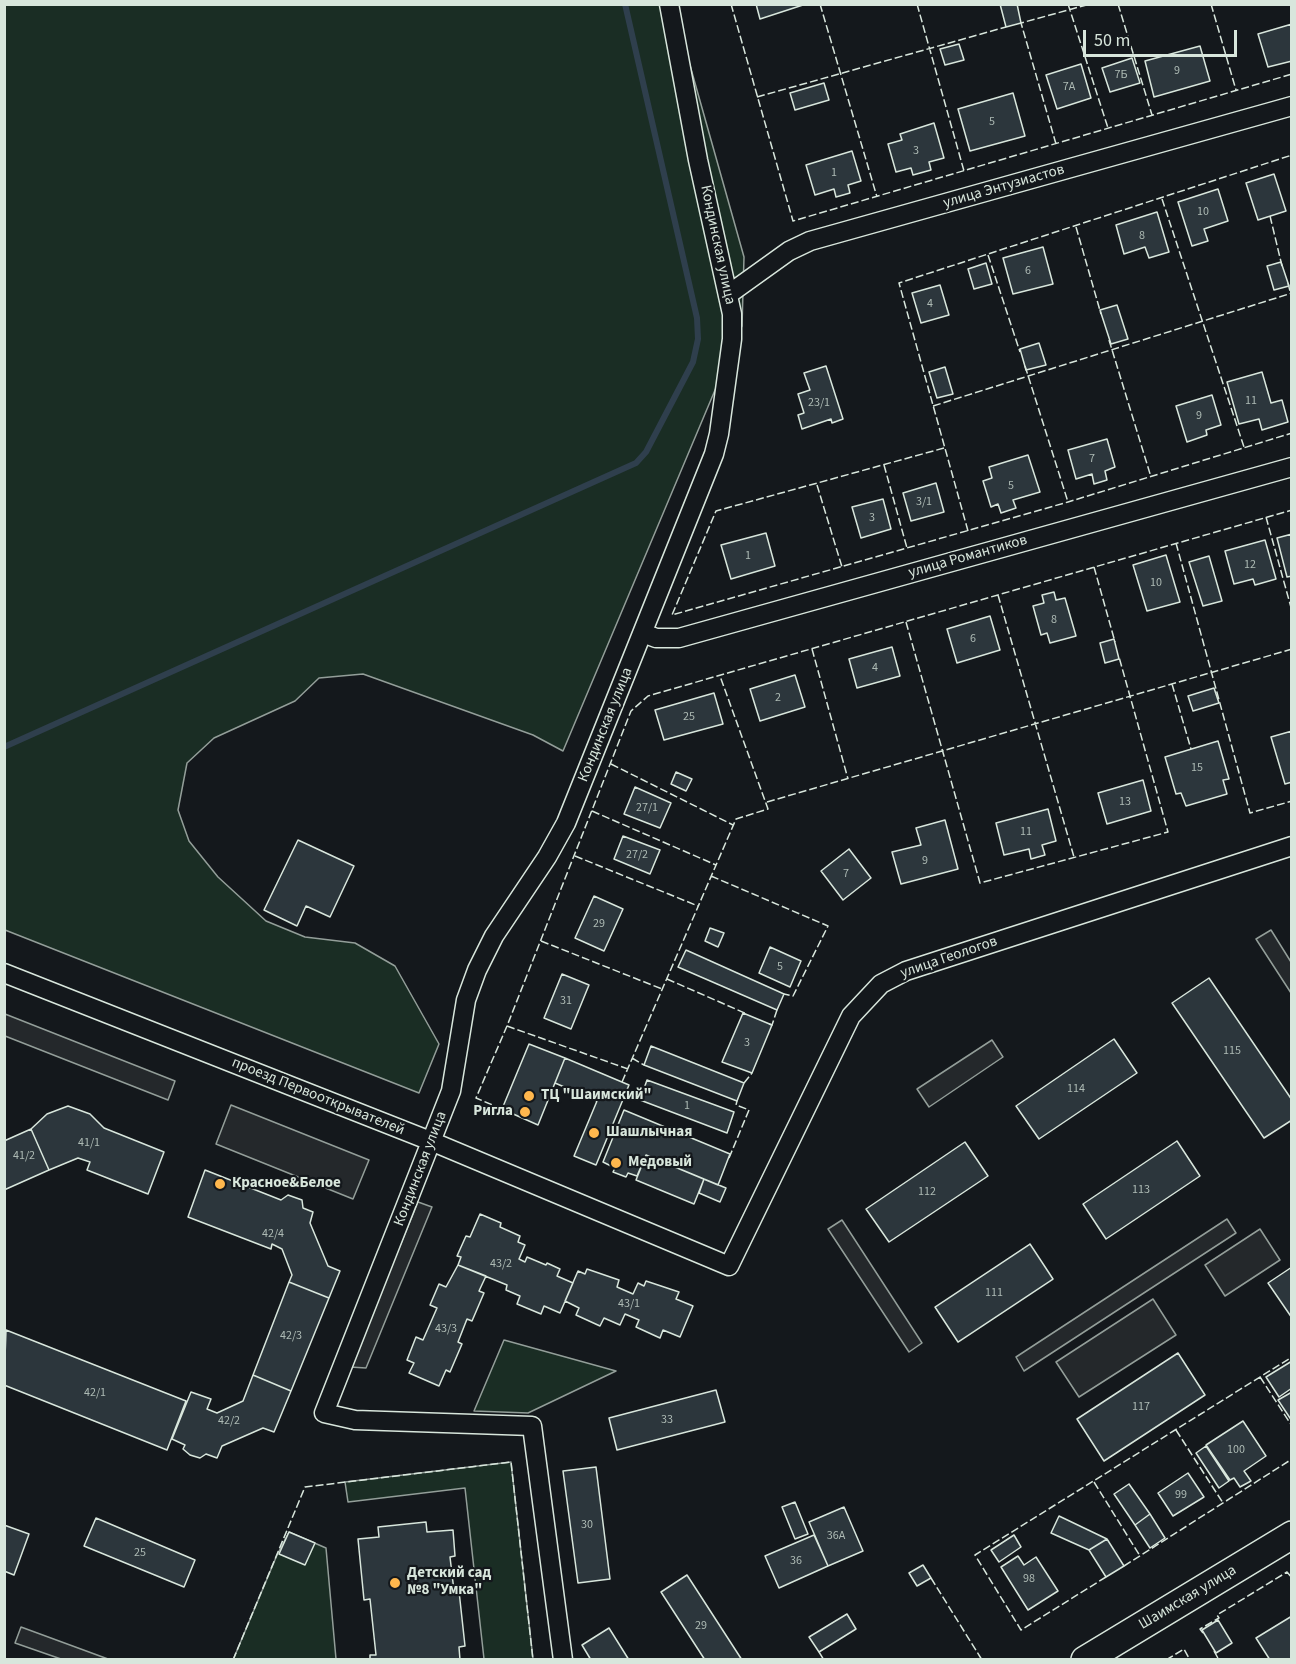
<!DOCTYPE html>
<meta charset="utf-8">
<style>
body{margin:0}
#map{position:relative;width:1296px;height:1664px;overflow:hidden;background:#14181c;font-family:"Source Sans 3",sans-serif}
canvas{display:block}
.frame{position:absolute;inset:0;border:6px solid #d8e6dc;pointer-events:none}
.scale{position:absolute;left:1083px;top:30px;width:154px;height:27px;box-sizing:border-box;border:3px solid #d8e6dc;border-top:0;padding-left:8px;font-size:18px;line-height:21px;white-space:nowrap;color:#d8e6dc;-webkit-text-stroke:4px #14181c;paint-order:stroke}
</style>
<div id="map">
<canvas width="1296" height="1664"></canvas>
<div class="frame"></div>
<div class="scale">50 m</div>
</div>
<script>
const ctx = document.querySelector('canvas').getContext('2d');
ctx.lineJoin = 'round';
function paint(path, color) { ctx.fillStyle = color; ctx.fill(path, 'evenodd'); }
const toPath = rows => new Path2D(rows.map(r => 'M' + r).join(''));
function strokePath(path, color, width, dash) { ctx.strokeStyle = color; ctx.lineWidth = width; ctx.lineCap = dash ? 'butt' : 'round'; ctx.setLineDash(dash || []); ctx.stroke(path); }
function drawText(font, color, halo, rows, align = 'center') {
  ctx.font = font + ' "Source Sans 3",sans-serif'; ctx.lineWidth = 4.5; ctx.setLineDash([]); ctx.textBaseline = 'middle'; ctx.strokeStyle = halo; ctx.fillStyle = color; for (const [text, x, y, turn = 0] of rows) {
    ctx.save(); ctx.translate(x, y); ctx.rotate((+turn || 0) * Math.PI / 180); ctx.textAlign = isNaN(turn) ? turn : align; if (halo) ctx.strokeText(text, 0, 0); ctx.fillText(text, 0, 0); ctx.restore();
  }
}
const green = toPath([
 [4,5,673,5,744,257,742,326,563,751,533,735,363,674,319,678,295,701,214,738,187,763,178,810,189,841,218,877,266,921,305,937,355,943,395,966,439,1044,419,1093,5,930,4,5],
 [504,1340,616,1371,528,1413,474,1411,504,1340],
 [511,1462,533,1659,484,1659,465,1488,348,1502,345,1482,511,1462],
 [289,1532,326,1548,336,1659,233,1660,277,1555,289,1532]
]);
const parking = toPath([
 [1271,930,1291,962,1291,993,1256,939,1271,930],
 [5,1014,175,1081,168,1100,5,1036,5,1014],
 [992,1040,1003,1057,929,1107,917,1089,992,1040],
 [231,1105,369,1160,353,1199,216,1144,231,1105],
 [418,1202,432,1207,366,1368,350,1367,418,1202],
 [1227,1219,1236,1233,1024,1371,1016,1357,1227,1219],
 [842,1220,922,1343,909,1352,828,1229,842,1220],
 [1260,1229,1280,1260,1225,1296,1205,1265,1260,1229],
 [1153,1299,1176,1335,1079,1397,1056,1362,1153,1299],
 [21,1627,108,1659,61,1659,15,1643,21,1627]
]);
const stream = toPath([
 [4,747,636,463,646,452,693,362,698,339,697,318,625,4]
]);
const building = toPath([
 [756,4,806,4,760,19,756,4],
 [1000,4,1017,4,1021,23,1006,27,1000,4],
 [1292,24,1292,61,1268,67,1258,34,1292,24],
 [959,44,964,60,945,65,940,49,959,44],
 [1200,46,1210,81,1154,97,1145,61,1200,46],
 [1132,58,1140,83,1110,92,1102,68,1132,58],
 [1081,64,1091,98,1057,109,1046,75,1081,64],
 [824,83,829,100,795,110,790,93,824,83],
 [1013,93,1025,136,970,151,958,109,1013,93],
 [934,123,944,158,929,162,931,170,913,175,911,168,896,172,888,144,902,140,900,134,934,123],
 [852,151,861,181,848,185,850,193,836,197,834,189,815,195,806,165,852,151],
 [1274,174,1286,211,1258,220,1246,183,1274,174],
 [1218,189,1228,221,1204,229,1208,241,1192,246,1178,202,1218,189],
 [1157,212,1169,252,1149,258,1145,247,1124,254,1116,225,1157,212],
 [1043,247,1053,284,1013,294,1003,258,1043,247],
 [1281,262,1289,286,1274,290,1267,266,1281,262],
 [986,263,992,284,974,289,968,269,986,263],
 [940,285,949,315,921,323,912,293,940,285],
 [1117,305,1128,339,1111,344,1100,310,1117,305],
 [1039,343,1046,365,1026,370,1020,349,1039,343],
 [826,366,843,419,832,423,831,419,802,429,798,415,804,413,798,394,810,390,804,373,826,366],
 [945,367,953,394,937,398,929,372,945,367],
 [1262,372,1271,403,1282,400,1288,422,1262,430,1259,419,1239,424,1227,382,1262,372],
 [1212,395,1221,425,1206,430,1207,435,1187,442,1176,406,1212,395],
 [1107,439,1115,467,1105,471,1107,480,1094,484,1092,474,1076,479,1068,450,1107,439],
 [1028,455,1040,492,1013,500,1016,508,1001,513,998,504,991,507,983,481,992,478,989,467,1028,455],
 [936,483,944,512,911,521,903,493,936,483],
 [883,499,891,529,861,538,852,507,883,499],
 [766,533,775,566,731,579,721,545,766,533],
 [1292,534,1292,576,1287,577,1277,538,1292,534],
 [1265,540,1276,579,1255,585,1253,579,1234,584,1225,551,1265,540],
 [1166,555,1180,602,1147,611,1133,565,1166,555],
 [1209,556,1222,601,1203,606,1189,562,1209,556],
 [1054,592,1056,600,1065,598,1076,636,1050,643,1047,633,1041,635,1033,606,1044,603,1042,595,1054,592],
 [990,616,1000,650,957,663,947,629,990,616],
 [1114,639,1119,659,1105,663,1100,643,1114,639],
 [892,647,900,676,857,688,849,659,892,647],
 [795,675,805,707,760,721,750,689,795,675],
 [1214,688,1219,703,1193,711,1188,696,1214,688],
 [714,693,723,724,664,740,655,710,714,693],
 [1292,731,1292,782,1285,784,1271,737,1292,731],
 [1218,741,1229,779,1223,780,1227,794,1186,806,1181,793,1176,794,1165,757,1218,741],
 [676,772,692,779,686,791,671,784,676,772],
 [1143,780,1151,811,1107,824,1098,793,1143,780],
 [635,787,671,803,660,828,624,814,635,787],
 [1048,809,1056,841,1042,845,1045,855,1031,859,1029,849,1004,855,996,823,1048,809],
 [945,820,958,869,901,884,892,852,921,845,916,828,945,820],
 [623,836,660,850,650,874,614,859,623,836],
 [298,840,354,866,330,917,306,906,297,926,264,910,298,840],
 [849,849,871,878,843,900,821,871,849,849],
 [594,896,623,909,604,951,575,938,594,896],
 [710,928,724,933,718,947,705,941,710,928],
 [770,947,801,961,790,987,759,973,770,947],
 [686,950,784,994,777,1010,678,967,686,950],
 [562,974,589,985,571,1029,544,1018,562,974],
 [1209,978,1292,1100,1292,1120,1264,1138,1172,1003,1209,978],
 [743,1013,772,1025,752,1073,722,1062,743,1013],
 [1114,1039,1137,1073,1039,1139,1016,1106,1114,1039],
 [529,1044,565,1058,538,1125,502,1109,529,1044],
 [651,1046,744,1083,737,1101,644,1065,651,1046],
 [565,1058,629,1085,596,1165,574,1156,597,1101,555,1083,565,1058],
 [647,1080,734,1112,727,1133,640,1100,647,1080],
 [68,1106,90,1114,104,1128,164,1152,148,1194,87,1170,90,1162,78,1158,49,1170,31,1129,47,1114,68,1106],
 [624,1110,730,1154,718,1185,646,1155,637,1176,628,1173,626,1177,613,1172,615,1168,603,1162,624,1110],
 [31,1129,49,1170,4,1190,4,1141,31,1129],
 [1177,1141,1200,1176,1106,1239,1083,1204,1177,1141],
 [965,1142,988,1176,889,1242,866,1209,965,1142],
 [646,1155,704,1179,694,1204,636,1180,646,1155],
 [205,1170,281,1200,288,1195,302,1200,303,1208,313,1212,310,1223,328,1266,340,1271,329,1298,289,1282,292,1275,282,1249,272,1244,271,1249,188,1217,205,1170],
 [704,1179,726,1188,720,1202,699,1193,704,1179],
 [480,1214,501,1223,500,1227,520,1236,518,1242,525,1245,519,1259,525,1262,527,1257,546,1265,547,1263,560,1269,557,1276,573,1283,560,1313,544,1306,541,1314,517,1304,520,1296,506,1290,507,1285,458,1265,461,1257,457,1256,466,1236,470,1237,480,1214],
 [1030,1244,1053,1279,958,1342,935,1307,1030,1244],
 [458,1265,486,1276,479,1291,484,1293,472,1321,467,1319,458,1342,462,1344,450,1372,446,1370,439,1386,409,1373,414,1363,407,1360,416,1337,423,1340,437,1308,430,1305,439,1284,446,1287,458,1265],
 [1292,1267,1292,1318,1268,1283,1292,1267],
 [587,1269,619,1280,617,1287,633,1294,638,1283,644,1286,646,1281,679,1292,676,1299,693,1306,680,1337,663,1330,660,1338,636,1327,639,1320,625,1314,620,1325,604,1318,600,1326,576,1315,579,1308,565,1301,578,1271,585,1274,587,1269],
 [289,1282,329,1298,291,1391,253,1375,289,1282],
 [6,1330,186,1401,167,1450,4,1385,6,1330],
 [1178,1353,1205,1395,1104,1461,1077,1419,1178,1353],
 [1292,1361,1292,1388,1279,1397,1266,1377,1292,1361],
 [253,1375,291,1391,274,1432,263,1428,222,1446,217,1458,206,1454,200,1458,190,1455,183,1449,185,1445,172,1439,191,1392,211,1399,207,1409,217,1413,243,1401,253,1375],
 [716,1390,725,1422,617,1450,609,1418,716,1390],
 [1292,1392,1292,1421,1278,1400,1292,1392],
 [1243,1421,1266,1456,1244,1471,1251,1481,1240,1487,1234,1478,1230,1480,1206,1445,1243,1421],
 [1206,1446,1229,1481,1219,1488,1196,1453,1206,1446],
 [596,1467,610,1579,578,1583,563,1471,596,1467],
 [1188,1473,1204,1497,1173,1516,1158,1493,1188,1473],
 [1129,1484,1150,1514,1135,1525,1114,1494,1129,1484],
 [795,1502,808,1534,795,1539,782,1507,795,1502],
 [844,1507,863,1551,828,1566,809,1522,844,1507],
 [1150,1514,1165,1538,1150,1548,1135,1525,1150,1514],
 [1059,1516,1107,1539,1089,1550,1051,1533,1059,1516],
 [96,1518,195,1560,184,1587,84,1546,96,1518],
 [426,1522,427,1532,453,1530,455,1556,450,1557,454,1591,459,1591,465,1646,459,1647,460,1660,370,1660,370,1655,376,1655,370,1599,364,1600,358,1539,379,1537,378,1527,426,1522],
 [4,1525,29,1534,14,1575,4,1571,4,1525],
 [289,1532,315,1543,305,1565,279,1554,289,1532],
 [814,1535,828,1566,779,1588,765,1556,814,1535],
 [1014,1535,1021,1547,999,1562,991,1550,1014,1535],
 [1107,1539,1124,1566,1106,1577,1089,1550,1107,1539],
 [1018,1556,1024,1565,1036,1557,1058,1591,1028,1610,1001,1567,1018,1556],
 [923,1565,931,1578,917,1586,909,1573,923,1565],
 [687,1575,742,1660,705,1660,661,1592,687,1575],
 [847,1614,856,1629,819,1652,809,1637,847,1614],
 [1292,1616,1292,1659,1270,1660,1256,1638,1292,1616],
 [1218,1620,1232,1643,1216,1653,1202,1630,1218,1620],
 [609,1628,629,1660,591,1660,582,1645,609,1628]
]);
const minor = toPath([
 [729,294,789,251,810,241,1292,106],
 [643,633,656,638,679,638,1292,467],
 [4,973,433,1142,729,1266,851,1016,881,984,906,971,1292,846],
 [563,1660,532,1426,355,1420,324,1413,451,1091,466,1000,477,970,494,936,547,857,566,823,714,454,719,434,732,339,732,314,698,160,669,4]
]);
const secondary = toPath([
 [1085,1660,1292,1535]
]);
const fence = toPath([
 [731,4,793,221,1292,74],
 [820,4,877,197],
 [917,4,964,171],
 [1068,4,1108,128],
 [1118,4,1152,115],
 [1211,4,1236,90],
 [757,97,1006,27],
 [1056,144,1021,23,1090,4],
 [1162,199,1244,447],
 [1270,216,1282,266],
 [1076,227,1101,314],
 [988,255,1020,352],
 [1288,283,1292,299],
 [1109,340,1151,477],
 [1025,366,1068,502],
 [933,406,1292,293],
 [944,448,716,511,672,615,1068,502,1292,433],
 [884,465,907,548],
 [817,485,842,567],
 [1266,517,1292,611],
 [968,531,899,283,1292,155],
 [1176,543,1250,813,1292,801],
 [1094,567,1115,642],
 [998,595,1074,857],
 [906,622,980,883,1168,832,1119,657],
 [812,649,848,779],
 [1172,684,1191,749],
 [611,764,733,825],
 [767,802,1292,649],
 [592,811,716,865],
 [575,856,698,906],
 [711,876,828,926,793,996,784,994],
 [541,941,662,989],
 [667,979,747,1014],
 [769,1024,772,1025,777,1010],
 [507,1026,628,1069],
 [632,1058,644,1065],
 [622,1082,736,819,768,809,720,676],
 [744,1083,752,1073],
 [502,1109,476,1098,507,1026,631,711,648,696,1292,510],
 [729,1158,749,1110,736,1105,737,1101],
 [1260,1377,1292,1426],
 [1176,1430,1223,1503],
 [1094,1482,1140,1556],
 [1124,1566,1292,1459],
 [1106,1577,1021,1630,975,1555,1292,1357],
 [931,1578,982,1660],
 [1203,1633,1200,1629,1219,1618,1217,1615,1287,1572,1292,1578],
 [1214,1651,1219,1660],
 [819,1652,824,1660],
 [233,1660,305,1487,511,1462,533,1660],
 [1166,1660,1184,1649,1190,1660]
]);
const markers = [
 [529,1096,6,"#ffb74d"],
 [525,1112,6,"#ffb74d"],
 [594,1133,6,"#ffb74d"],
 [616,1163,6,"#ffb74d"],
 [220,1184,6,"#ffb74d"],
 [395,1583,6,"#ffb74d"]
];
const numberNames = [
 ["9",1177,71],
 ["7Б",1121,75],
 ["7А",1069,87],
 ["5",992,122],
 ["3",916,151],
 ["1",834,173],
 ["10",1203,212],
 ["8",1142,236],
 ["6",1028,271],
 ["4",930,304],
 ["11",1251,401],
 ["23/1",819,403],
 ["9",1199,416],
 ["7",1092,459],
 ["5",1011,486],
 ["3/1",924,502],
 ["3",872,518],
 ["1",748,556],
 ["12",1250,565],
 ["10",1156,583],
 ["8",1054,620],
 ["6",973,639],
 ["4",875,668],
 ["2",778,698],
 ["25",689,717],
 ["15",1197,768],
 ["13",1125,802],
 ["27/1",647,808],
 ["11",1026,832],
 ["27/2",637,855],
 ["9",925,861],
 ["7",846,874],
 ["29",599,924],
 ["5",780,967],
 ["31",566,1001],
 ["3",747,1043],
 ["115",1232,1051],
 ["114",1076,1089],
 ["1",687,1106],
 ["41/1",89,1143],
 ["41/2",24,1156],
 ["113",1141,1190],
 ["112",927,1192],
 ["42/4",273,1234],
 ["43/2",501,1264],
 ["111",994,1293],
 ["43/1",629,1304],
 ["43/3",446,1329],
 ["42/3",291,1336],
 ["42/1",95,1393],
 ["117",1141,1407],
 ["33",667,1420],
 ["42/2",229,1421],
 ["100",1236,1450],
 ["99",1181,1495],
 ["30",587,1525],
 ["36А",836,1536],
 ["25",140,1553],
 ["36",796,1561],
 ["98",1029,1579],
 ["29",701,1626]
];
const streetNames = [
 ["улица Энтузиастов",1004,187,-16],
 ["Кондинская улица",717,245,78],
 ["улица Романтиков",968,557,-16],
 ["Кондинская улица",606,725,-68],
 ["улица Геологов",949,958,-19],
 ["проезд Первооткрывателей",318,1097,22],
 ["Кондинская улица",421,1169,-69],
 ["Шаимская улица",1188,1598,-31]
];
const poiNames = [
 ["ТЦ \"Шаимский\"",541,1096],
 ["Ригла",513,1112,"right"],
 ["Шашлычная",606,1133],
 ["Медовый",628,1163],
 ["Красное&Белое",232,1184],
 ["Детский сад",407,1574],
 ["№8 \"Умка\"",407,1591]
];
paint(green, '#1a2d24');
strokePath(green, '#939e99', 1.5);
paint(parking, '#24282b');
strokePath(parking, '#939e99', 1.5);
strokePath(stream, '#2f3f4d', 6);
paint(building, '#2c363c');
strokePath(building, '#d8e6dc', 1.5);
strokePath(minor, '#d8e6dc', 21);
strokePath(secondary, '#d8e6dc', 30);
strokePath(minor, '#14181c', 18);
strokePath(secondary, '#14181c', 27);
strokePath(fence, '#d8e6dc', 1.5, [8, 3]);
for (const [x, y, r, color] of markers) { const dot = new Path2D(); dot.arc(x, y, r, 0, 2 * Math.PI); ctx.fillStyle = color; ctx.fill(dot); strokePath(dot, '#14181c', 2); }
drawText('12px', '#adbab4', null, numberNames);
drawText('15px', '#d8e6dc', '#14181c', streetNames);
drawText('bold 15px', '#d8e6dc', '#14181c', poiNames, 'left');
</script>
